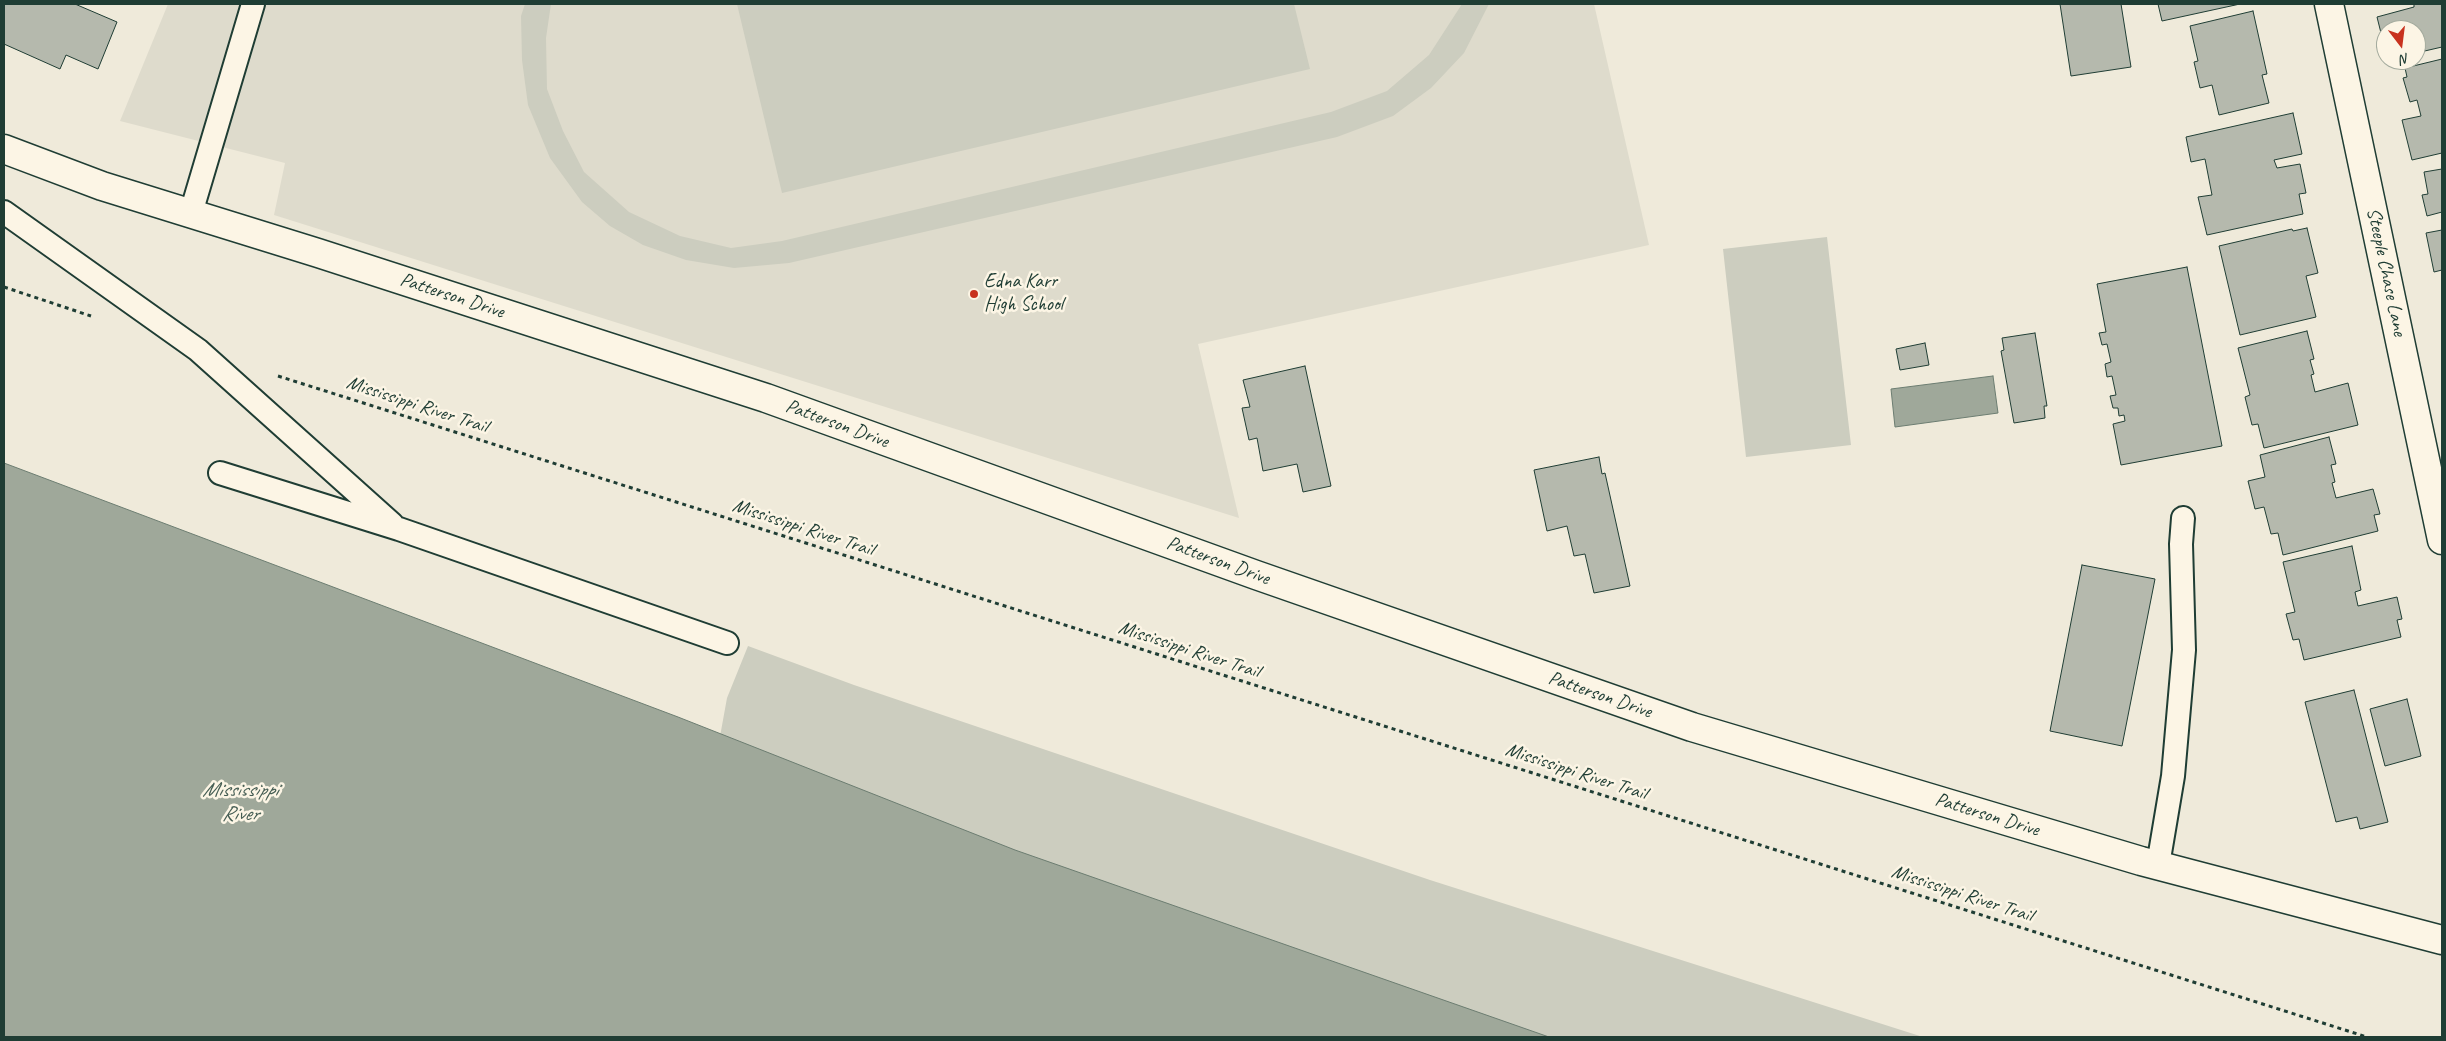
<!DOCTYPE html>
<style>
body{margin:0}
#map{position:relative;width:2446px;height:1041px;overflow:hidden;background:#efeada;font-family:Caveat,sans-serif}
canvas{display:block}
.frame{position:absolute;inset:0;border:5px solid #1f3d34;pointer-events:none}
.north{position:absolute;left:2376px;top:20px;width:50px;height:50px;box-sizing:border-box;background:#fcf5e5;border:1px solid #a4ab9e;border-radius:50%;rotate:165deg;font-size:14px;font-weight:700;line-height:20px;text-align:center;color:#1f3d34}
.north::after{content:'';display:block;margin:auto;width:18px;height:22px;background:#c8321e;clip-path:polygon(50% 0,100% 100%,50% 72%,0 100%)}
</style>
<div id="map">
<canvas width="2446" height="1041"></canvas>
<div class="frame"></div>
<div class="north">N</div>
</div>
<script>
const ctx = document.querySelector('canvas').getContext('2d');
ctx.lineJoin = 'round';
function paint(path, color) { ctx.fillStyle = color; ctx.fill(path, 'evenodd'); }
const toPath = rows => new Path2D(rows.map(r => 'M' + r).join(''));
function strokePath(path, color, width, dash) { ctx.strokeStyle = color; ctx.lineWidth = width; ctx.lineCap = dash ? 'butt' : 'round'; ctx.setLineDash(dash || []); ctx.stroke(path); }
function drawText(font, color, halo, rows, align = 'center') {
  ctx.font = font + ' Caveat,sans-serif'; ctx.lineWidth = 5; ctx.setLineDash([]); ctx.textBaseline = 'middle'; ctx.strokeStyle = halo; ctx.fillStyle = color; for (const [text, x, y, turn = 0] of rows) {
    ctx.save(); ctx.translate(x, y); ctx.rotate((+turn || 0) * Math.PI / 180); ctx.textAlign = isNaN(turn) ? turn : align; if (halo) ctx.strokeText(text, 0, 0); ctx.fillText(text, 0, 0); ctx.restore();
  }
}
const built = toPath([
 [168,4,1594,4,1649,245,1198,344,1239,518,274,215,285,163,120,121]
]);
const green = toPath([
 [525,4,551,4,546,38,547,89,563,131,584,172,629,212,680,236,731,248,782,241,1331,112,1387,91,1429,55,1462,4,1489,4,1464,53,1431,88,1393,116,1337,137,789,263,734,268,686,260,643,245,610,226,582,202,550,158,528,105,522,60,521,16],
 [737,4,1294,4,1310,69,782,193],
 [1827,237,1851,445,1746,457,1723,249],
 [748,646,854,685,1430,880,1923,1037,1466,1037,717,753,727,698]
]);
const water = toPath([
 [1993,376,1998,413,1895,427,1891,389,1993,376],
 [4,463,678,717,1015,850,1549,1037,4,1037,4,463]
]);
const building = toPath([
 [4,4,75,4,117,22,98,69,66,55,60,69,4,44,4,4],
 [2060,4,2121,4,2131,67,2071,76,2060,4],
 [2158,4,2240,4,2162,21,2158,4],
 [2414,4,2442,4,2442,47,2416,53,2416,30,2386,30,2386,53,2377,17,2414,7,2414,4],
 [2253,11,2267,74,2262,75,2269,103,2219,115,2212,85,2200,88,2194,62,2198,61,2190,26,2253,11],
 [2442,59,2442,153,2412,160,2402,120,2421,116,2417,100,2410,102,2403,78,2407,77,2405,68,2442,59],
 [2293,113,2302,154,2274,160,2277,168,2300,164,2306,193,2299,194,2303,214,2207,235,2198,197,2212,195,2205,159,2191,162,2186,137,2293,113],
 [2442,169,2442,212,2427,216,2422,195,2428,194,2424,172,2442,169],
 [2307,228,2318,273,2306,276,2316,317,2240,335,2219,246,2292,229,2293,231,2307,228],
 [2442,230,2442,270,2434,272,2426,233,2442,230],
 [2187,267,2222,446,2121,465,2113,424,2125,421,2124,415,2119,416,2118,408,2113,408,2110,396,2116,395,2112,376,2107,377,2105,364,2111,362,2107,344,2102,345,2099,333,2106,332,2097,284,2187,267],
 [2307,331,2314,359,2310,360,2314,374,2311,375,2315,392,2348,383,2358,425,2264,448,2258,424,2252,425,2245,397,2250,395,2238,348,2307,331],
 [2035,333,2047,406,2044,406,2045,418,2014,423,2001,351,2004,350,2002,338,2035,333],
 [1925,343,1929,365,1900,370,1896,349,1925,343],
 [1305,366,1331,486,1303,492,1297,464,1263,471,1257,438,1249,440,1242,408,1250,407,1243,380,1305,366],
 [2329,437,2336,464,2331,465,2335,482,2332,483,2336,498,2373,489,2380,514,2374,515,2378,531,2283,555,2278,533,2271,534,2264,507,2255,509,2248,481,2265,477,2260,455,2329,437],
 [1599,457,1602,474,1605,473,1630,586,1594,593,1585,554,1574,556,1567,526,1547,531,1534,470,1599,457],
 [2352,546,2361,590,2355,592,2358,606,2397,597,2402,619,2397,620,2401,637,2304,660,2299,639,2293,640,2286,614,2295,612,2283,562,2352,546],
 [2082,565,2155,579,2122,746,2050,731,2082,565],
 [2354,690,2388,822,2360,829,2357,817,2336,822,2305,702,2354,690],
 [2407,699,2421,756,2385,766,2370,709,2407,699]
]);
const path = toPath([
 [4,287,91,316],
 [278,376,2367,1037]
]);
const service = toPath([
 [4,212,198,350,392,524],
 [191,213,253,4],
 [220,473,399,529,727,643],
 [2158,865,2173,776,2184,650,2181,544,2183,518]
]);
const minor = toPath([
 [2329,4,2442,540]
]);
const tertiary = toPath([
 [4,149,102,186,318,253,766,398,1256,575,1692,727,2141,861,2442,940]
]);
const markers = [
 [974,294,5,"#c8321e"]
];
const streetNames = [
 ["Steeple Chase Lane",2386,272,78],
 ["Patterson Drive",452,296,18],
 ["Mississippi River Trail",417,405,18],
 ["Patterson Drive",837,424,20],
 ["Mississippi River Trail",803,528,18],
 ["Patterson Drive",1218,561,20],
 ["Mississippi River Trail",1189,650,18],
 ["Patterson Drive",1600,695,19],
 ["Mississippi River Trail",1576,772,18],
 ["Patterson Drive",1987,815,17],
 ["Mississippi River Trail",1962,894,18]
];
const poiNames = [
 ["Edna Karr",984,282],
 ["High School",984,305]
];
const waterNames = [
 ["Mississippi",240,790],
 ["River",240,814]
];
paint(built, '#dedbcc');
paint(green, '#cccdbf');
paint(water, '#9fa89a');
strokePath(water, '#6c7d71', 1);
paint(building, '#b5b9ad');
strokePath(building, '#1f3d34', 1);
strokePath(service, '#1f3d34', 26);
strokePath(minor, '#1f3d34', 31);
strokePath(tertiary, '#1f3d34', 31);
strokePath(path, '#1f3d34', 3, [4, 4]);
strokePath(service, '#fcf5e5', 22);
strokePath(minor, '#fcf5e5', 28);
strokePath(tertiary, '#fcf5e5', 28);
for (const [x, y, r, color] of markers) { const dot = new Path2D(); dot.arc(x, y, r, 0, 2 * Math.PI); ctx.fillStyle = color; ctx.fill(dot); strokePath(dot, '#fcf5e5', 2); }
drawText('20px', '#1f3d34', '#fcf5e5', streetNames);
drawText('20px', '#1f3d34', '#fcf5e5', poiNames, 'left');
drawText('italic 21px', '#455d53', '#fcf5e5', waterNames);
</script>
